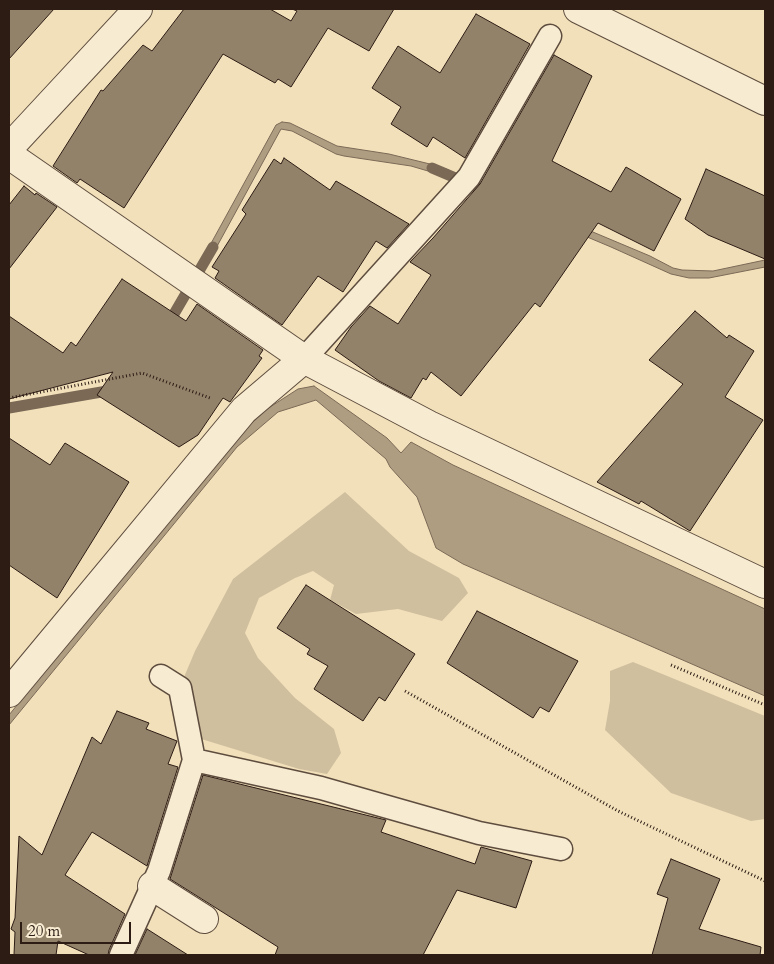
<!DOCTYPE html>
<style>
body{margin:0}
#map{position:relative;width:774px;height:964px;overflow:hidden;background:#f2e0ba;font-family:Cardo,serif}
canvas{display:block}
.frame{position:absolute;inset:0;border:10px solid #2c1c14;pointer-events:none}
.scale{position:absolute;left:20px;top:922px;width:111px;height:22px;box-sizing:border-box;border:2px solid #2c1c14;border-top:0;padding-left:6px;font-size:15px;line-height:18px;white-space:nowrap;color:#2c1c14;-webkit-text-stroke:4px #f7ebd2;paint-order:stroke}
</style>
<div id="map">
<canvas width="774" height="964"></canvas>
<div class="frame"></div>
<div class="scale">20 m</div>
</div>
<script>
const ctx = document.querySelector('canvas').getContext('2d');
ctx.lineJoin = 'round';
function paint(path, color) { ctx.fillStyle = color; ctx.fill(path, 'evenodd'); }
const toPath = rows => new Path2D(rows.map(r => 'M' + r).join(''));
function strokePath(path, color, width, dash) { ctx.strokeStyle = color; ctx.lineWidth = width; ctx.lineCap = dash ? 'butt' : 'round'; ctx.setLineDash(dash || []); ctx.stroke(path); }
const green = toPath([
 [345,492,409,551,459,578,468,593,442,621,398,609,356,614,330,600,334,585,313,571,295,578,259,598,245,633,258,658,295,698,334,729,341,753,327,774,299,769,185,734,174,701,195,651,233,579],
 [633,662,765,716,765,819,751,821,671,793,605,730,610,701,610,671]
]);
const water = toPath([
 [282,122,290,123,337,146,389,154,434,165,449,170,445,176,411,166,344,156,336,154,292,131,281,129,209,261,203,258,276,125,282,122],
 [481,185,650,256,673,268,682,270,713,271,765,260,765,267,709,278,689,278,671,274,611,247,478,191,481,185],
 [314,386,387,438,401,453,411,442,453,465,765,609,765,696,463,564,436,548,417,497,390,467,386,459,316,400,278,412,237,447,9,725,9,715,227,446,267,409,298,389,314,386]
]);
const stream = toPath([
 [432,168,491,193],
 [167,326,213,247],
 [9,408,113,390]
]);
const building = toPath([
 [9,9,54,9,9,59,9,9],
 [184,9,270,9,291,21,297,11,292,9,394,9,369,51,328,28,291,87,278,79,275,83,223,54,124,208,80,179,77,183,53,166,101,90,103,91,143,45,152,51,184,9],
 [476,14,530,44,465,158,433,137,427,147,391,124,401,107,372,88,398,46,440,73,476,14],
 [554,55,592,76,552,161,611,192,626,167,681,199,654,251,598,223,540,307,535,303,461,396,431,372,426,380,423,378,411,398,379,381,335,350,351,327,370,306,398,324,431,275,410,262,433,238,480,184,554,55],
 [284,158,330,190,336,181,409,224,387,248,376,241,343,292,318,276,282,325,215,278,219,271,212,267,246,214,242,210,274,159,281,164,284,158],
 [706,169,765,196,765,259,708,235,685,219,706,169],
 [24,186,35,195,36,193,57,207,9,269,9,205,24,186],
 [122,279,186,321,197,304,263,350,259,356,262,358,230,402,223,398,198,435,179,447,97,395,113,372,9,399,9,316,63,353,71,342,76,346,122,279],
 [695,311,727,338,729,335,754,351,725,397,763,420,690,531,641,501,639,504,597,482,683,384,649,360,695,311],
 [9,438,50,465,65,443,129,482,57,598,9,565,9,438],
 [306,585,415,654,385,701,379,697,363,721,314,689,328,666,307,654,310,649,277,628,306,585],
 [477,611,578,661,549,712,540,707,533,718,447,663,477,611],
 [117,711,149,723,146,729,177,741,168,764,178,767,147,866,92,832,65,875,125,914,109,950,108,955,89,955,58,941,56,955,14,955,15,932,11,929,15,918,19,836,42,855,92,737,101,744,117,711],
 [203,775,386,820,381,832,475,864,481,847,532,861,516,908,457,890,423,955,275,955,278,947,170,879,203,775],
 [671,859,720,879,699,929,761,947,760,955,652,955,668,898,657,894,671,859],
 [147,929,188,955,135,955,147,929]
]);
const path = toPath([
 [9,398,142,373,210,398],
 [671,665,765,705],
 [405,691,618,811,765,881]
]);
const service = toPath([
 [304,359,469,177,550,36],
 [194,760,321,788,479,833,561,849],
 [121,955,159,871,194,760,180,688,161,676]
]);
const minor = toPath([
 [9,148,138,9],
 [9,155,304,359,429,425,765,584],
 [9,693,244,410,304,359],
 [152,886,204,919]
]);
const tertiary = toPath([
 [578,9,765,101]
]);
paint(green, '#d0bf9e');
paint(water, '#af9d82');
strokePath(water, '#7b6956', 1);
strokePath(stream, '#7b6956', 11);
paint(building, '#93826a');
strokePath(building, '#2c1c14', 1);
strokePath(service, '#5e4d3e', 25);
strokePath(minor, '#5e4d3e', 30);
strokePath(tertiary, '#5e4d3e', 30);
strokePath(path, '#2c1c14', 3, [1, 2.5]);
strokePath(service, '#f7ebd2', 22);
strokePath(minor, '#f7ebd2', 28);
strokePath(tertiary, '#f7ebd2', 28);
</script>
